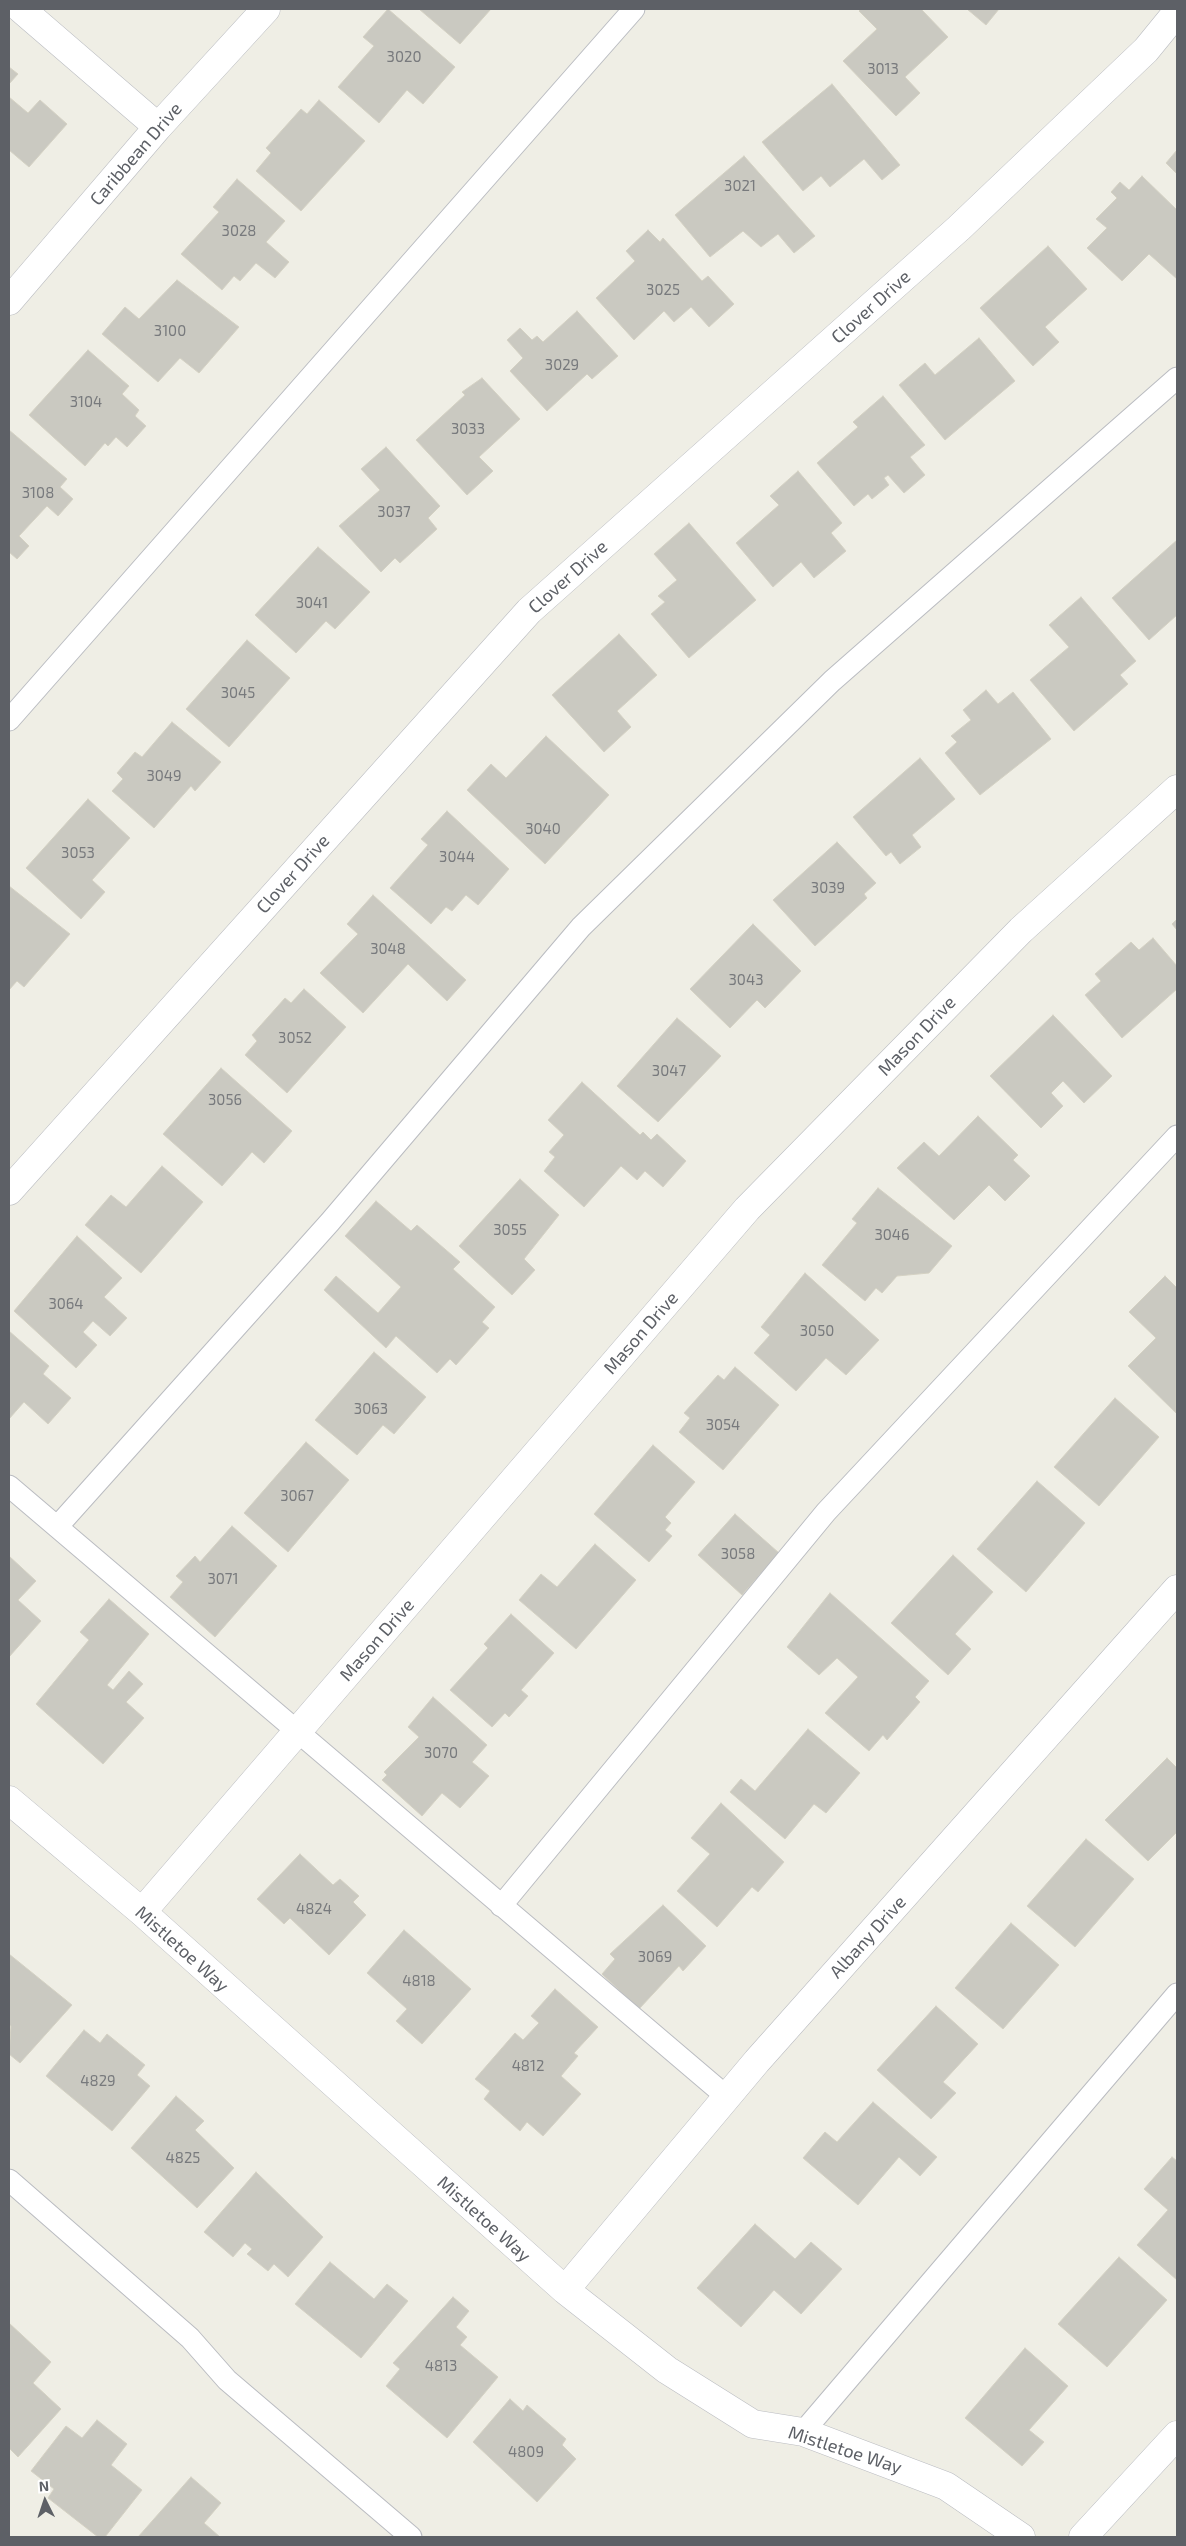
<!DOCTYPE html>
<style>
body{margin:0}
#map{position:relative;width:1186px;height:2546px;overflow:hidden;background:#efeee5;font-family:"Exo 2",sans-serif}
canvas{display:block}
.frame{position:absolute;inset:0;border:10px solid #5d6066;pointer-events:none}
.north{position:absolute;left:20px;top:2476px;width:50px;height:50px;-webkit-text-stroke:4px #fff;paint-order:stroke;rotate:356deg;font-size:14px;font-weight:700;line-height:20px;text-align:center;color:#5d6066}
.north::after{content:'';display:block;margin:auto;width:18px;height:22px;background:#5d6066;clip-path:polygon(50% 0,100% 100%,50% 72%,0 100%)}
</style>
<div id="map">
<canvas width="1186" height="2546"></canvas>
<div class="frame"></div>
<div class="north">N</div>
</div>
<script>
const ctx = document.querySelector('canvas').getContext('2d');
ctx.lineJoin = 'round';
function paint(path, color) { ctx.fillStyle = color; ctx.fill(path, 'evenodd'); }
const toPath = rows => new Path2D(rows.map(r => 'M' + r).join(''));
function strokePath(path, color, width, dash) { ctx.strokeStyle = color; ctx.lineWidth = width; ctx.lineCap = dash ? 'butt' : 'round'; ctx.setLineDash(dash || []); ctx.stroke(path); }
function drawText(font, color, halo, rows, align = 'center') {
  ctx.font = font + ' "Exo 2",sans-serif'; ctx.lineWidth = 4; ctx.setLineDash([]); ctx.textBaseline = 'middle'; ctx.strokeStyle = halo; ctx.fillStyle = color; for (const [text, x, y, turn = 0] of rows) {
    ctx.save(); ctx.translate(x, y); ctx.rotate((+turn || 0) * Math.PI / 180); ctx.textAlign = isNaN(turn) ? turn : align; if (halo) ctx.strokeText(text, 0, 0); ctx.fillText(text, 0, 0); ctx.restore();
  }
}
const building = toPath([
 [388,9,455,67,423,104,407,90,379,123,338,87,374,46,363,37,388,9],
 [419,9,491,9,460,44,419,9],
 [861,9,921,9,948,37,905,77,920,93,896,116,843,61,877,29,859,11,861,9],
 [967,9,999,9,986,25,967,9],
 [9,67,18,74,9,84,9,67],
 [832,84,900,165,882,180,864,159,830,187,821,176,803,191,762,142,832,84],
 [9,97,28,113,40,100,67,124,29,167,9,150,9,97],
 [319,100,365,141,301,211,256,171,271,153,266,148,301,109,307,114,319,100],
 [1177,150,1177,174,1166,163,1177,150],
 [744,156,815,236,794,253,778,234,761,247,743,231,710,257,675,215,744,156],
 [1142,176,1177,210,1177,279,1149,254,1122,281,1087,248,1107,228,1096,219,1117,198,1111,192,1120,182,1129,190,1142,176],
 [237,179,285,221,266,242,289,262,275,278,256,263,240,281,234,276,222,290,181,254,219,212,213,207,237,179],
 [648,230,660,242,663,238,702,281,708,276,734,304,709,327,691,307,674,322,664,311,634,340,596,298,635,261,626,251,648,230],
 [1048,246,1087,289,1045,327,1059,342,1033,366,980,308,1048,246],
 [177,280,239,327,199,373,180,358,158,382,102,334,125,307,139,319,177,280],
 [577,311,618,356,592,379,587,374,547,411,510,371,523,358,507,340,520,328,532,340,537,336,543,342,577,311],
 [979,338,1015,381,945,440,899,385,925,363,935,375,979,338],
 [88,350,129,386,122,394,139,410,135,416,146,426,127,447,116,437,108,446,105,443,85,466,29,415,88,350],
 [482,378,520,419,479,457,493,471,467,495,416,440,465,395,462,392,482,378],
 [883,396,925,445,910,457,925,475,904,493,888,475,884,478,889,485,872,499,868,494,854,506,817,463,858,427,853,422,883,396],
 [9,430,67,479,60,487,73,499,58,516,47,506,19,536,29,546,17,559,9,552,9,430],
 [386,447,440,506,428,518,437,529,400,563,395,558,381,572,339,526,380,490,361,469,386,447],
 [798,471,842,523,831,533,846,551,814,578,801,562,773,587,736,543,779,505,770,496,798,471],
 [689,523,756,600,689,658,651,614,665,602,658,596,677,580,654,554,689,523],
 [1177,540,1177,615,1149,640,1112,598,1177,540],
 [318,547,370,592,335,629,326,621,296,653,255,615,318,547],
 [1081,597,1136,661,1120,675,1128,684,1074,731,1030,680,1069,647,1049,625,1081,597],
 [619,634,657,675,617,711,631,727,604,752,552,695,619,634],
 [247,640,290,678,229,747,186,709,247,640],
 [986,690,998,704,1013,692,1051,739,980,795,945,753,957,742,951,736,971,720,963,710,986,690],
 [172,722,221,762,195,791,191,786,154,828,112,791,123,779,117,773,135,752,142,757,172,722],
 [546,736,609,795,545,864,467,790,491,764,506,778,546,736],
 [920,758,955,799,912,835,921,847,900,864,891,852,886,856,853,817,920,758],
 [88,799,130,838,92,880,105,892,81,919,26,868,88,799],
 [447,811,509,869,478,905,466,895,452,911,446,907,431,924,390,888,428,845,421,839,447,811],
 [837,842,876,883,864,894,867,898,815,946,773,900,837,842],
 [9,886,70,934,24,987,17,981,9,990,9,886],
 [373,895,466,980,447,1001,408,964,363,1013,320,973,358,934,347,924,373,895],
 [1177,919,1177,930,1172,924,1177,919],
 [753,924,801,971,765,1008,757,1000,730,1028,690,989,753,924],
 [1153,938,1177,966,1177,989,1122,1038,1085,995,1101,981,1095,974,1131,942,1139,950,1153,938],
 [304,989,346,1027,287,1093,245,1055,257,1041,252,1035,285,998,291,1003,304,989],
 [1053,1015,1112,1076,1084,1103,1063,1081,1051,1093,1063,1106,1041,1128,990,1076,1053,1015],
 [677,1018,721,1056,658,1122,617,1086,677,1018],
 [221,1068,292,1131,264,1163,252,1152,222,1186,163,1134,221,1068],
 [582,1082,640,1135,643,1132,651,1140,657,1134,686,1161,663,1187,645,1171,637,1180,621,1166,584,1207,544,1171,555,1157,549,1152,564,1135,548,1120,582,1082],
 [978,1116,1018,1155,1013,1160,1030,1176,1005,1201,989,1185,954,1220,897,1168,924,1142,939,1156,978,1116],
 [162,1166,203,1202,141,1273,85,1225,111,1195,126,1207,162,1166],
 [520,1179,559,1215,524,1259,535,1270,512,1295,459,1246,520,1179],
 [878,1188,952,1246,929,1273,897,1276,882,1293,876,1288,865,1301,822,1265,857,1223,852,1219,878,1188],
 [376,1201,411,1231,417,1225,460,1262,453,1269,495,1307,482,1322,489,1328,456,1365,450,1359,437,1373,396,1336,386,1348,324,1290,336,1276,378,1313,401,1287,345,1236,376,1201],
 [77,1236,122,1278,104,1297,127,1318,110,1336,93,1321,83,1332,97,1345,76,1368,14,1311,77,1236],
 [805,1273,879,1340,846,1375,826,1358,796,1391,754,1353,770,1335,761,1327,805,1273],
 [1165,1276,1177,1288,1176,1413,1128,1366,1156,1338,1129,1312,1165,1276],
 [9,1331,49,1366,43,1374,71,1398,48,1424,24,1402,9,1419,9,1331],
 [374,1352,426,1397,394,1434,383,1425,357,1455,315,1420,374,1352],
 [735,1367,779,1405,723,1470,679,1432,690,1418,684,1413,718,1375,724,1380,735,1367],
 [1115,1398,1159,1437,1099,1506,1054,1467,1115,1398],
 [306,1442,349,1480,288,1552,244,1513,306,1442],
 [653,1445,695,1482,665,1517,671,1523,665,1530,672,1536,649,1562,594,1514,653,1445],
 [1037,1481,1085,1523,1026,1592,977,1549,1037,1481],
 [735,1514,779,1553,742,1595,698,1555,735,1514],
 [232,1526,277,1566,215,1637,170,1597,183,1582,176,1576,195,1556,200,1562,232,1526],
 [595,1544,636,1580,576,1649,519,1600,541,1574,557,1587,595,1544],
 [953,1555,993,1592,955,1634,971,1649,948,1675,891,1623,953,1555],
 [9,1556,36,1581,18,1600,41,1621,9,1657,9,1556],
 [830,1593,929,1681,915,1697,920,1702,887,1740,883,1735,869,1751,825,1713,858,1677,837,1658,819,1675,787,1647,830,1593],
 [109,1599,149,1634,107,1685,113,1690,129,1671,143,1684,126,1702,144,1718,103,1764,36,1704,89,1640,80,1632,109,1599],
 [511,1614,554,1653,521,1690,528,1696,509,1717,505,1713,492,1727,450,1690,488,1648,484,1644,511,1614],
 [433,1697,487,1745,472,1762,489,1776,460,1808,442,1793,422,1816,382,1780,387,1775,384,1772,419,1737,408,1727,433,1697],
 [808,1729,860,1773,826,1813,814,1804,785,1839,730,1792,741,1779,755,1791,808,1729],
 [1167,1758,1177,1768,1177,1832,1148,1861,1105,1820,1167,1758],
 [721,1803,784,1862,758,1892,752,1887,717,1927,677,1891,710,1854,691,1838,721,1803],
 [1086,1839,1134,1879,1075,1947,1027,1906,1086,1839],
 [300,1854,333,1885,340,1879,359,1896,353,1902,366,1915,329,1955,290,1918,284,1924,257,1899,300,1854],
 [663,1905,706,1946,683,1971,679,1966,639,2009,602,1974,615,1959,610,1954,663,1905],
 [1011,1923,1059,1965,1003,2029,955,1988,1011,1923],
 [404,1930,471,1989,422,2044,396,2021,407,2009,367,1973,404,1930],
 [9,1954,72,2005,20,2063,9,2054,11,2026,9,2025,9,1954],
 [555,1989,598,2027,574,2053,578,2056,561,2076,581,2094,543,2136,527,2122,520,2131,484,2099,490,2091,475,2079,515,2033,523,2040,539,2023,531,2016,555,1989],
 [936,2006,978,2044,943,2082,956,2093,931,2119,877,2070,936,2006],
 [84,2030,100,2043,107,2034,145,2065,137,2075,150,2086,112,2131,46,2076,84,2030],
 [176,2096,204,2121,195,2130,234,2168,197,2208,131,2148,176,2096],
 [873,2102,937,2157,920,2176,899,2157,858,2205,803,2158,825,2132,837,2142,873,2102],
 [1172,2157,1177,2161,1177,2280,1137,2245,1168,2210,1144,2189,1172,2157],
 [256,2172,323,2237,288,2277,274,2264,268,2271,247,2254,252,2249,245,2243,233,2257,204,2232,256,2172],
 [755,2224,795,2259,811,2242,842,2269,801,2314,774,2290,741,2327,697,2288,755,2224],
 [1119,2257,1167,2300,1107,2367,1058,2324,1119,2257],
 [330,2262,374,2299,387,2284,408,2301,361,2358,295,2304,330,2262],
 [453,2297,469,2311,456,2327,467,2337,460,2345,498,2377,447,2438,386,2386,400,2369,393,2363,453,2297],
 [9,2323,51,2362,33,2383,61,2409,18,2457,9,2448,9,2323],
 [1025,2348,1068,2386,1029,2430,1044,2442,1022,2466,965,2418,1025,2348],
 [510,2399,523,2411,527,2405,566,2439,562,2445,576,2459,537,2502,473,2442,510,2399],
 [97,2420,127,2444,111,2465,142,2490,105,2537,98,2537,48,2498,54,2489,31,2471,66,2426,82,2438,97,2420],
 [191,2477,221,2503,204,2523,220,2537,138,2537,191,2477]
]);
const service = toPath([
 [9,720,634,9],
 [9,1486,727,2097],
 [57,1527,330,1222,581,927,832,681,1177,378],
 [501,1906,826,1512,1177,1136],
 [9,2180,190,2338,227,2380,411,2537],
 [803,2432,1177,1994]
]);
const minor = toPath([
 [21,9,158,127],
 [9,301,158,127,266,9],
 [9,1191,529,611,959,228,1146,50,1177,12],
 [9,1800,142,1912,565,2290,667,2370,753,2424,803,2432,946,2486,1021,2537],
 [142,1912,747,1209,1021,930,1177,789],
 [565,2290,757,2061,1177,1589]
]);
const tertiary = toPath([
 [1083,2537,1177,2435]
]);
const numberNames = [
 ["3020",404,57],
 ["3013",883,69],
 ["3021",740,186],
 ["3028",239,231],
 ["3025",663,290],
 ["3100",170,331],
 ["3029",562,365],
 ["3104",86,402],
 ["3033",468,429],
 ["3108",38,493],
 ["3037",394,512],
 ["3041",312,603],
 ["3045",238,693],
 ["3049",164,776],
 ["3040",543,829],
 ["3053",78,853],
 ["3044",457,857],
 ["3039",828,888],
 ["3048",388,949],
 ["3043",746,980],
 ["3052",295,1038],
 ["3047",669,1071],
 ["3056",225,1100],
 ["3055",510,1230],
 ["3046",892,1235],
 ["3064",66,1304],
 ["3050",817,1331],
 ["3063",371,1409],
 ["3054",723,1425],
 ["3067",297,1496],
 ["3058",738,1554],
 ["3071",223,1579],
 ["3070",441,1753],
 ["4824",314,1909],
 ["3069",655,1957],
 ["4818",419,1981],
 ["4812",528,2066],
 ["4829",98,2081],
 ["4825",183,2158],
 ["4813",441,2366],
 ["4809",526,2452]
];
const streetNames = [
 ["Caribbean Drive",136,154,-49],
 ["Clover Drive",871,307,-42],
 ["Clover Drive",568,577,-42],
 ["Clover Drive",293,874,-48],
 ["Mason Drive",917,1036,-46],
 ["Mason Drive",641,1333,-49],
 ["Mason Drive",377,1640,-49],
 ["Albany Drive",868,1937,-48],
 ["Mistletoe Way",182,1949,42],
 ["Mistletoe Way",484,2219,42],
 ["Mistletoe Way",845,2450,18]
];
paint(building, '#cac9c1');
strokePath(building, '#d4d1c3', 1);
strokePath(service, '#babcc1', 23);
strokePath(minor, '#babcc1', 29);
strokePath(tertiary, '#babcc1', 29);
strokePath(service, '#fff', 21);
strokePath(minor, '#fff', 28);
strokePath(tertiary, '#fff', 28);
drawText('15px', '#787a7d', null, numberNames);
drawText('18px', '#5d6066', '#fff', streetNames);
</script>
